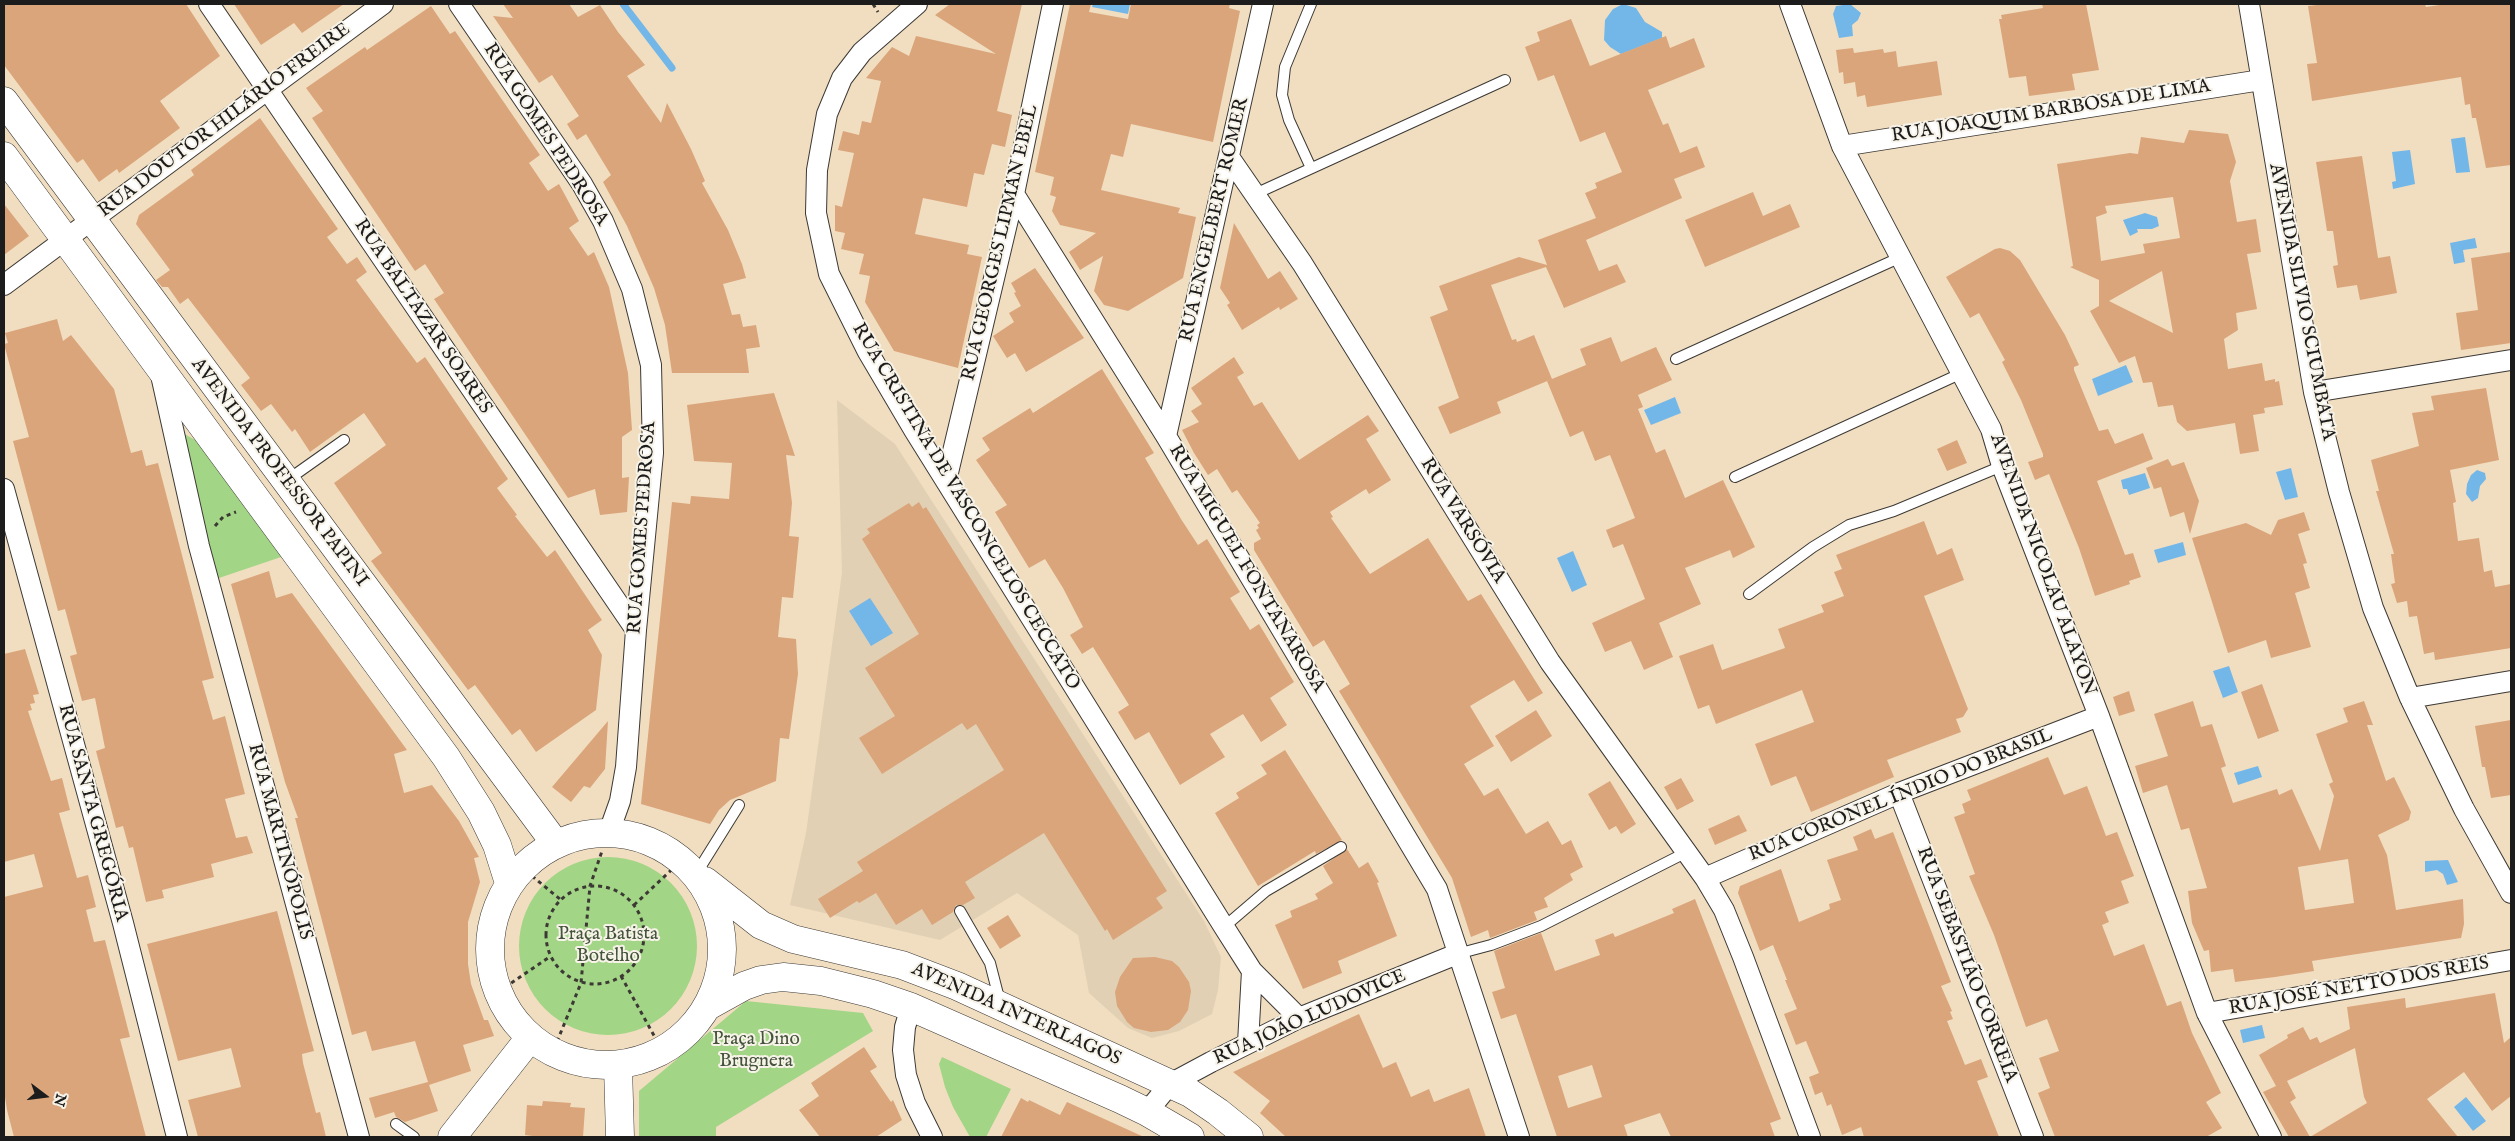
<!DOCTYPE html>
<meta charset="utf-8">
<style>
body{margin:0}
#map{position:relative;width:2515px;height:1141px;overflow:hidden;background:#f1dec0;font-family:"IM FELL English",serif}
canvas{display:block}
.frame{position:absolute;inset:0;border:5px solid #1c1c1c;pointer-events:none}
.north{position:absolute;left:20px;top:1071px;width:50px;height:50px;-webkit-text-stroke:4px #f7f3e8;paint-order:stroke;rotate:105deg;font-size:14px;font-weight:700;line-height:20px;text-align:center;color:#1c1c1c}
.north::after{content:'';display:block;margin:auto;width:18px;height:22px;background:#1c1c1c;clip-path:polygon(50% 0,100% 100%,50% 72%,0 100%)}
</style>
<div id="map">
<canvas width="2515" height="1141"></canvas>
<div class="frame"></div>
<div class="north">N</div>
</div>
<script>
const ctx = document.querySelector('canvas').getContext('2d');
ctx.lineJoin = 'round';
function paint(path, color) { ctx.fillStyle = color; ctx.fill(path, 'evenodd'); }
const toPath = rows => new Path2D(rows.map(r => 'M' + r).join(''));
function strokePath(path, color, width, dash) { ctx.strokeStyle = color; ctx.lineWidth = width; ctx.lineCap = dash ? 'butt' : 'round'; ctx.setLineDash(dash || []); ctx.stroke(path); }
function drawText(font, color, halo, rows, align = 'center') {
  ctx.font = font + ' "IM FELL English",serif'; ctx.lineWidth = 4; ctx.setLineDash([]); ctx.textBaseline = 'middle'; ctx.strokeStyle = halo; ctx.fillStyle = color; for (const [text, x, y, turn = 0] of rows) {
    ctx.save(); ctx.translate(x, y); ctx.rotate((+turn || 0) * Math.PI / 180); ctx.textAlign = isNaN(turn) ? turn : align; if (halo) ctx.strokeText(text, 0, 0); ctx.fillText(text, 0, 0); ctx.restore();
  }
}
const built = toPath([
 [837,400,895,444,1204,921,1221,957,1218,990,1212,1014,1179,1031,1152,1038,1128,1028,1089,993,1078,935,1017,893,940,940,790,905,806,833,842,573]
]);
const green = toPath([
 [181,432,197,441,284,556,216,579],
 '519 946a89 89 0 1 1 178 0a89 89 0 1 1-178 0Z',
 [746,1001,863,1013,873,1031,716,1127,716,1137,639,1137,639,1091],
 [942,1057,1011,1089,986,1137,970,1137,953,1107,945,1087,939,1064]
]);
const water = toPath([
 [1093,4,1130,4,1128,14,1092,7],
 [1623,4,1636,8,1645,22,1662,32,1662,38,1621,54,1610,47,1604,40,1605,20,1613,9],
 [1850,4,1861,13,1858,20,1852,25,1853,36,1839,38,1833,14,1836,6],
 [2465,137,2470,172,2456,173,2451,139],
 [2410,150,2415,184,2393,189,2392,182,2396,181,2392,152],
 [2145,213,2157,217,2159,226,2152,229,2137,229,2138,232,2130,236,2123,220],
 [2475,238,2477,248,2463,250,2465,262,2454,264,2450,243],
 [2126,365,2133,382,2098,396,2092,379],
 [1675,397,1681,413,1651,425,1644,410],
 [2291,468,2298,497,2285,500,2276,472],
 [2477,470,2485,473,2486,479,2480,486,2478,498,2472,502,2466,494,2467,484,2471,475],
 [2145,473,2150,488,2129,495,2127,489,2123,489,2121,480],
 [2183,542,2186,555,2158,563,2154,550],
 [1573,551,1587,585,1572,592,1557,558],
 [870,598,893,633,871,646,849,611],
 [2229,666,2238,692,2223,698,2213,671],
 [2258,766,2262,777,2238,785,2234,773],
 [2448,860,2458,882,2447,885,2443,874,2437,870,2425,872,2425,861],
 [2262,1025,2265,1038,2243,1043,2240,1030],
 [2466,1097,2486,1121,2473,1131,2454,1107]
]);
const stream = toPath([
 [623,4,672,68]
]);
const building = toPath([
 [4,4,186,4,220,56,160,101,180,128,119,173,117,169,99,182,83,159,77,163,4,65],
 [234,4,344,4,302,33,294,23,261,45],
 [503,4,569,4,578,17,600,5,618,32,645,65,627,76,661,123,667,103,691,149,705,181,702,183,728,230,742,264,746,278,723,284,732,315,740,314,743,327,756,325,760,347,746,349,749,373,672,373,665,325,654,288,627,226,603,182,611,175,586,134,577,140,567,124,579,116,552,75,539,83,493,16,513,18],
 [950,4,1022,4,997,111,1012,115,1005,147,992,144,984,175,974,173,967,207,923,198,915,234,969,245,967,254,982,257,958,368,894,351,865,302,870,276,859,274,864,254,841,249,845,233,835,231,835,205,842,207,854,153,838,150,843,131,859,135,862,121,871,123,881,81,866,78,892,47,909,56,916,36,996,54,935,15],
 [1070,4,1091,4,1089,12,1128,19,1131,4,1230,4,1229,8,1240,11,1213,142,1131,124,1123,157,1111,154,1101,190,1180,208,1178,213,1196,217,1183,278,1128,311,1104,305,1094,291,1103,256,1080,270,1069,252,1096,233,1060,225,1052,211,1056,197,1050,195,1054,177,1035,172],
 [2042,4,2086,4,2099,70,2072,74,2075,90,2029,96,2026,76,2009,78,1999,19,2002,19,2001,15,2043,8],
 [2326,4,2425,4,2426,7,2446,4,2511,4,2511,165,2486,168,2476,118,2472,118,2470,104,2465,105,2461,77,2312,101,2307,64,2317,63,2308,6],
 [431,6,450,34,455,31,540,155,529,163,548,191,559,184,579,221,569,228,588,256,594,252,609,287,628,373,632,430,622,437,622,478,629,477,627,512,600,515,595,489,568,498,434,299,444,293,425,264,415,271,312,118,323,111,306,88,365,47,367,50],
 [1571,19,1590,66,1666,36,1670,48,1694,38,1705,67,1648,90,1663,125,1668,123,1680,153,1697,146,1705,167,1674,179,1682,198,1586,240,1599,271,1617,264,1626,282,1564,308,1546,267,1491,285,1512,340,1516,339,1517,342,1534,335,1552,379,1497,402,1501,413,1450,434,1438,407,1459,398,1430,317,1448,310,1439,286,1519,257,1547,265,1538,240,1596,218,1585,193,1597,188,1595,183,1622,172,1605,132,1580,142,1554,75,1538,81,1525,47,1540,41,1537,32],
 [1853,48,1854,53,1883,49,1884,53,1896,51,1898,67,1937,61,1942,95,1867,107,1865,95,1857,97,1855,82,1844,84,1843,72,1839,73,1836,50],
 [260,118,338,229,327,237,347,264,357,257,367,272,356,280,417,363,425,357,508,479,497,488,517,515,515,516,547,557,555,550,602,620,588,630,602,655,596,710,536,752,520,729,512,735,475,685,468,690,371,561,382,553,334,483,386,445,364,413,310,452,295,429,292,432,271,404,261,411,241,385,250,378,188,298,180,304,168,287,162,287,156,280,170,270,136,224,139,215,194,175,191,170],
 [2189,130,2228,134,2236,162,2230,181,2237,222,2256,219,2261,252,2247,254,2257,309,2236,313,2238,330,2224,339,2228,369,2262,363,2265,381,2275,379,2275,382,2279,381,2283,405,2264,408,2265,413,2253,415,2259,451,2240,454,2235,423,2187,431,2177,422,2173,405,2158,407,2152,382,2143,383,2135,356,2119,363,2090,311,2099,306,2099,280,2070,267,2073,266,2057,164,2130,153,2138,154,2141,137,2184,143],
 [2173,197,2180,238,2143,244,2145,253,2101,261,2096,217,2107,213,2105,206],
 [2162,271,2173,333,2109,301],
 [2362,156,2378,258,2390,256,2397,293,2360,300,2357,285,2337,288,2333,266,2338,265,2333,231,2327,231,2316,162],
 [1753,192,1763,216,1790,204,1800,227,1705,267,1685,220],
 [4,204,29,236,4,255],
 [1234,223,1268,279,1280,271,1298,299,1280,310,1279,307,1242,330,1227,305,1230,303,1220,288],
 [2000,248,2010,251,2020,260,2065,335,2079,365,2074,367,2074,370,2099,431,2108,429,2115,444,2143,433,2153,459,2097,481,2125,555,2133,553,2141,577,2129,581,2130,584,2095,596,2079,548,2049,474,2035,480,2028,462,2043,457,2043,454,2021,400,2002,362,2005,360,1979,313,1970,318,1946,277,1995,249],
 [2511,252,2511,343,2461,350,2456,313,2478,310,2471,258],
 [1035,268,1084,338,1026,372,1015,353,1007,358,993,336,1014,322,1009,313,1021,306,1014,293,1016,292,1011,283],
 [57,319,63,341,71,335,114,389,131,453,142,450,146,466,158,463,214,678,202,681,213,720,225,716,245,794,225,799,236,838,247,836,253,853,211,864,214,877,162,890,164,898,146,902,133,847,129,848,123,826,116,828,96,751,105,748,95,698,82,701,70,656,77,654,65,609,58,611,13,441,29,437,4,344,8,343,5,333],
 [1611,337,1621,362,1656,347,1672,380,1638,395,1643,407,1638,409,1656,453,1665,449,1685,498,1723,480,1755,547,1733,558,1730,550,1685,568,1701,604,1659,623,1673,657,1644,670,1631,641,1605,652,1592,623,1645,599,1623,544,1613,548,1606,530,1635,518,1610,455,1595,461,1583,431,1570,437,1547,381,1586,365,1580,349],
 [1234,357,1244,373,1237,377,1254,406,1262,402,1299,460,1368,415,1379,431,1366,439,1391,480,1369,494,1366,489,1330,512,1333,517,1331,518,1370,574,1428,538,1468,601,1481,594,1543,693,1528,702,1514,680,1470,706,1494,746,1464,764,1484,796,1498,788,1526,834,1548,821,1562,845,1571,840,1583,867,1570,874,1573,880,1544,898,1548,907,1534,912,1537,920,1490,938,1488,930,1471,937,1452,878,1339,691,1350,684,1324,640,1313,647,1254,550,1254,543,1261,539,1256,530,1259,528,1257,525,1260,523,1237,490,1232,493,1217,469,1208,475,1194,453,1182,430,1199,422,1191,411,1202,404,1191,388],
 [1102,369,1154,453,1145,458,1181,519,1198,545,1207,539,1240,592,1230,598,1250,630,1259,624,1294,682,1270,698,1287,725,1261,742,1243,714,1210,734,1225,757,1180,785,1149,732,1135,740,1118,712,1129,705,1093,647,1082,654,1070,635,1083,627,1063,588,1045,559,1029,568,995,512,1007,505,976,460,990,450,982,438,1030,408,1033,413],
 [2486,388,2499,460,2450,470,2456,502,2453,503,2458,541,2479,538,2484,572,2492,570,2495,587,2511,584,2511,648,2435,660,2434,652,2424,654,2417,616,2409,617,2407,601,2397,603,2391,584,2395,583,2391,554,2394,554,2376,491,2379,491,2371,460,2419,446,2412,413,2434,410,2431,396],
 [774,393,795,456,786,455,792,503,789,536,799,537,793,598,782,597,778,637,796,639,798,674,789,739,780,738,776,781,730,800,719,810,710,824,641,804,672,502,690,504,691,496,729,499,732,463,694,461,687,405],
 [1957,440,1967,463,1947,471,1937,449],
 [2168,459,2172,466,2184,462,2199,501,2190,534,2184,512,2170,517,2161,487,2154,489,2146,468],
 [919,502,923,509,926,507,1167,891,1156,898,1163,908,1113,940,1107,929,1105,931,1044,833,965,882,975,898,963,905,956,905,953,912,932,925,922,909,896,925,876,893,859,903,857,901,830,918,818,899,863,871,857,862,1004,770,976,724,967,730,962,723,882,774,859,738,895,716,865,668,919,634,862,539,870,533,867,529,909,503,912,507],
 [2304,512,2310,530,2298,534,2307,563,2303,564,2310,588,2295,593,2311,647,2271,658,2266,640,2228,653,2192,538,2246,523,2271,535,2278,520],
 [1924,521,1937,555,1952,548,1964,580,1924,596,1968,709,1963,717,1956,719,1961,732,1887,760,1894,777,1811,812,1796,776,1771,786,1755,744,1814,722,1802,690,1716,724,1709,705,1698,709,1679,656,1713,644,1722,670,1785,648,1778,629,1824,612,1821,605,1844,596,1834,572,1842,569,1836,555],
 [269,571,276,598,292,593,407,750,394,754,404,793,432,785,459,821,479,857,474,858,480,882,468,922,468,964,471,984,484,1020,488,1020,494,1036,463,1045,471,1071,429,1085,415,1041,372,1051,366,1031,352,1035,295,818,298,818,285,782,231,584],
 [25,649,39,694,33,695,35,703,30,704,32,710,28,711,51,781,62,778,70,810,59,813,77,878,88,875,96,907,86,910,94,942,105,940,130,1037,120,1039,146,1137,14,1137,7,1110,4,1091,4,897,43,887,34,854,4,862,4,654],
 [2262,684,2279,731,2258,739,2241,692],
 [2129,691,2135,711,2119,716,2113,697],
 [2193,701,2201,727,2212,724,2226,766,2221,768,2233,803,2277,789,2279,795,2292,789,2320,851,2334,796,2329,784,2333,782,2316,734,2348,722,2343,708,2364,701,2373,725,2367,725,2386,781,2394,777,2411,812,2409,820,2378,835,2387,855,2396,910,2463,899,2464,924,2461,938,2312,961,2314,971,2275,977,2235,982,2233,969,2211,972,2209,950,2204,951,2192,923,2188,891,2207,888,2189,828,2181,830,2167,785,2143,793,2135,766,2168,756,2154,714],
 [2348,859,2354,903,2305,910,2298,867],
 [1536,710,1552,736,1511,762,1495,736],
 [2511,720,2511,795,2491,798,2485,767,2482,767,2475,726],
 [608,721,605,769,590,788,584,786,571,802,552,787],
 [1285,750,1342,840,1316,854,1315,851,1258,886,1215,813,1239,798,1236,793,1267,774,1261,765],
 [2048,757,2064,795,2087,786,2106,836,2117,832,2134,876,2121,881,2129,903,2105,912,2109,922,2102,925,2114,956,2144,944,2167,1006,2181,1001,2192,1033,2221,1093,2206,1102,2222,1128,2206,1137,2055,1137,2038,1093,2050,1088,2039,1058,2059,1051,2047,1019,2026,1027,1994,935,1969,876,1975,874,1954,817,1965,813,1962,804,1971,800,1967,790],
 [1681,778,1694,801,1677,810,1664,787],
 [1610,781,1636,824,1621,834,1616,826,1609,830,1588,794],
 [1739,815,1747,831,1715,845,1708,829],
 [1871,829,1875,839,1893,832,1951,982,1941,986,1952,1011,1950,1012,1953,1019,1947,1021,1965,1065,1981,1059,1988,1077,1977,1081,1999,1137,1864,1137,1861,1127,1842,1135,1831,1104,1827,1106,1822,1092,1815,1095,1809,1077,1819,1073,1806,1041,1796,1045,1784,1014,1797,1009,1785,980,1787,980,1773,945,1760,951,1738,893,1740,886,1781,869,1799,922,1830,909,1829,904,1841,900,1827,860,1858,850,1853,837],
 [1347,849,1359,868,1368,862,1379,882,1377,883,1397,936,1338,961,1342,973,1303,989,1275,925,1292,917,1290,911,1318,899,1315,894,1333,883,1323,866],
 [1695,899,1781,1119,1770,1123,1775,1137,1671,1137,1660,1113,1624,1125,1628,1137,1557,1137,1516,1014,1501,1019,1492,992,1505,988,1494,951,1541,933,1555,971,1600,955,1595,940,1613,933,1615,937,1674,913,1672,909],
 [1592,1065,1602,1097,1568,1108,1558,1076],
 [277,911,314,1051,302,1054,303,1063,316,1113,320,1112,326,1137,198,1137,188,1100,241,1087,231,1048,178,1061,147,944],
 [1008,915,1021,936,1000,949,987,928],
 [1155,957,1172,961,1179,967,1189,982,1191,991,1188,1010,1180,1022,1168,1030,1151,1032,1134,1028,1127,1022,1117,1006,1115,992,1120,977,1133,958],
 [2495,993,2504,1043,2511,1037,2511,1096,2492,1111,2464,1072,2427,1099,2458,1137,2289,1137,2263,1092,2276,1086,2259,1055,2288,1038,2287,1035,2303,1027,2310,1040,2317,1037,2320,1043,2350,1029,2347,1007,2405,998,2406,1008],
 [2355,1048,2364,1097,2367,1103,2310,1137,2290,1102,2296,1098,2287,1081],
 [1359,1014,1383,1068,1396,1062,1411,1097,1429,1089,1434,1102,1469,1088,1486,1137,1286,1137,1260,1113,1270,1101,1233,1072],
 [864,1047,877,1067,870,1071,891,1102,893,1100,902,1120,876,1137,820,1137,799,1110,819,1096,811,1083],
 [428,1082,438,1111,405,1122,396,1117,394,1112,375,1118,369,1098],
 [1021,1098,1028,1102,1029,1100,1060,1115,1067,1102,1144,1137,1001,1137],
 [543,1101,571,1103,570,1107,585,1108,583,1137,540,1137,525,1135,527,1105,542,1106]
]);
const path = toPath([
 [873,4,878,12],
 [215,526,223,517,236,512],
 [532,876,561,900],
 '546 935a49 49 0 1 1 98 0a49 49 0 1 1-98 0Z',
 [634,905,681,861],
 [621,976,662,1050],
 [498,992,551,956],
 [554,1049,581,983,590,886,602,851]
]);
const service = toPath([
 [1311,168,1289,120,1282,95,1285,67,1311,4],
 [1255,194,1505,80],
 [1676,359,1901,257],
 [1735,477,1962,373],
 [286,481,344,440],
 [1749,594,1813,547,1849,525,1894,511,2002,466],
 [696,874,739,805],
 [960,911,990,963,1000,1002],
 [1224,927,1266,891,1341,847],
 [1457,954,1491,945,1541,926,1685,853],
 [396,1124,414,1137]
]);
const minor = toPath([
 [209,4,636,630],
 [459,4,582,184,603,221,632,289,651,365,653,453,636,630,626,767,620,801,609,832],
 [917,4,862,52,842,78,827,114,817,170,816,213,829,274,868,352,914,430,1224,927,1252,971,1299,1018],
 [1790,4,1842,146,1991,429,2002,466,2099,716,2207,1013,2271,1137],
 [2249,4,2314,392,2339,492,2373,608,2410,698,2464,809,2511,893],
 [1842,146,2261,80],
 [1229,157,1302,263,1550,662,1705,878,1724,910,1743,957,1810,1137],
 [1014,194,1166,436,1437,889,1519,1137],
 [4,285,383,4],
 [161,375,199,546,359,1137],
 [2314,392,2511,360],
 [1166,436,1263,4],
 [946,481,1014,194,1053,4],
 [4,489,123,923,177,1137],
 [2410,698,2511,681],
 [1899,793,2033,1137],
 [1705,878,1899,793,2099,716],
 [911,1007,905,1027,903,1050,906,1075,915,1103,932,1137],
 [2207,1013,2511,960],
 [1248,1043,1252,971],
 [1147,1112,1170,1084,1211,1062,1299,1018,1457,954]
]);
const primary = toPath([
 [4,101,555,843],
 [4,156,446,757,481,812,497,845,509,883],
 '490 949a116 116 0 1 1 232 0a116 116 0 1 1-232 0Z',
 [705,881,761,925,793,939,902,965,957,986,1190,1093,1218,1112,1249,1137],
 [708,1006,744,986,761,980,783,977,821,981,873,994,911,1007,1120,1099,1147,1112,1190,1137],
 [618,1066,620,1137],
 [452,1137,529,1039]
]);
const streetNames = [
 ["RUA JOAQUIM BARBOSA DE LIMA",2051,112,-9],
 ["RUA DOUTOR HILÁRIO FREIRE",225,121,-37],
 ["RUA GOMES PEDROSA",545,135,57],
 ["RUA ENGELBERT ROMER",1215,220,-77],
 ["RUA GEORGES LIPMAN EBEL",1001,243,-77],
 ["AVENIDA SILVIO SCIUMBATA",2301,302,79],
 ["RUA BALTAZAR SOARES",422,317,56],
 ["AVENIDA PROFESSOR PAPINI",279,473,53],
 ["RUA CRISTINA DE VASCONCELOS CECCATO",965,507,59],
 ["RUA VARSÓVIA",1462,521,58],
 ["RUA GOMES PEDROSA",643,528,-86],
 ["AVENIDA NICOLAU ALAYON",2042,565,70],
 ["RUA MIGUEL FONTANAROSA",1246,569,59],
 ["RUA CORONEL ÍNDIO DO BRASIL",1901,796,-22],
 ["RUA SANTA GREGÓRIA",92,813,75],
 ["RUA MARTINÓPOLIS",279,842,75],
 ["RUA SEBASTIÃO CORREIA",1966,965,69],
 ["RUA JOSÉ NETTO DOS REIS",2359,987,-10],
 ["AVENIDA INTERLAGOS",1016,1015,24],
 ["RUA JOÃO LUDOVICE",1310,1018,-24]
];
const parkNames = [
 ["Praça Batista",608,935],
 ["Botelho",608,957],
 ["Praça Dino",756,1040],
 ["Brugnera",756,1062]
];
paint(built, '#e2d0b4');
paint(green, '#a2d585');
paint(water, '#73b7e9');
strokePath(stream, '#73b7e9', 7);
paint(building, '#daa57b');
strokePath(service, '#3c3935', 12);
strokePath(minor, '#3c3935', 22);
strokePath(primary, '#3c3935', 29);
strokePath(path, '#3c3935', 3, [4, 4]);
strokePath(service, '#fff', 10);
strokePath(minor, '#fff', 20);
strokePath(primary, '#fff', 28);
drawText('19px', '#1c1c1c', '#f7f3e8', streetNames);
drawText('19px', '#44543c', '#f7f3e8', parkNames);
</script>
